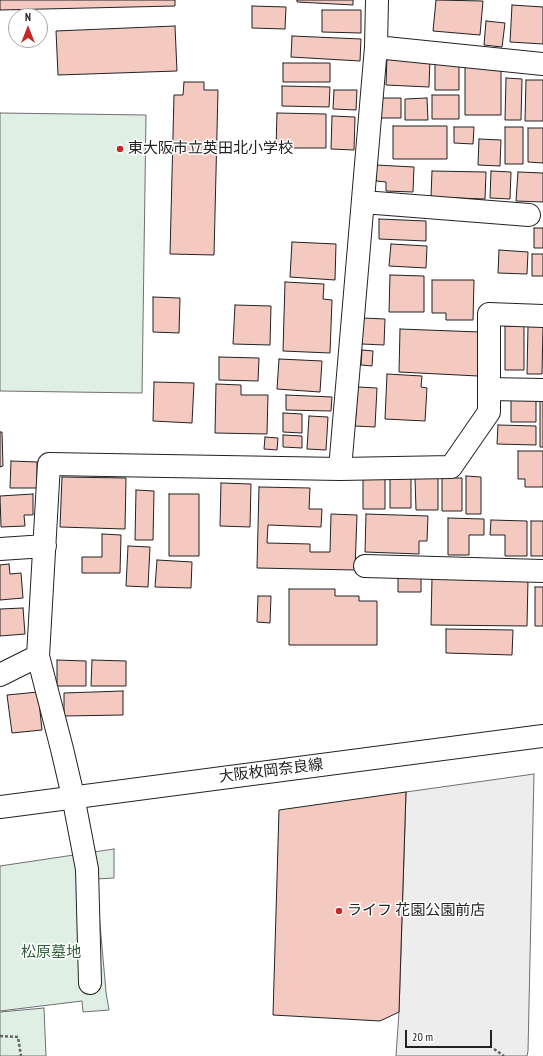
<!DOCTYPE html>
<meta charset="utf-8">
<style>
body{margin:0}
#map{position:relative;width:543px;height:1056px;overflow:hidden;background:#fff;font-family:"PT Sans Narrow",sans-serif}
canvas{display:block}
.north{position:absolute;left:8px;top:8px;width:40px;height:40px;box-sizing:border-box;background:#fff;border:1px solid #a7a7a7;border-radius:50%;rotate:0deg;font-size:11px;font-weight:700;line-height:16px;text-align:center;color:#222}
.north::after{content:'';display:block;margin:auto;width:14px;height:18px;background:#c62828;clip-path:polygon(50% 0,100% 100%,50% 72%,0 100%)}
.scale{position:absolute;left:405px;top:1030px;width:87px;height:18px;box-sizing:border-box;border:2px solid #222;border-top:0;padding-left:5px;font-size:12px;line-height:14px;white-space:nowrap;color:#222;-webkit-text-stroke:3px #fff;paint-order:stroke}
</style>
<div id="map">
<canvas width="543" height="1056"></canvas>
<div class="north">N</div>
<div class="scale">20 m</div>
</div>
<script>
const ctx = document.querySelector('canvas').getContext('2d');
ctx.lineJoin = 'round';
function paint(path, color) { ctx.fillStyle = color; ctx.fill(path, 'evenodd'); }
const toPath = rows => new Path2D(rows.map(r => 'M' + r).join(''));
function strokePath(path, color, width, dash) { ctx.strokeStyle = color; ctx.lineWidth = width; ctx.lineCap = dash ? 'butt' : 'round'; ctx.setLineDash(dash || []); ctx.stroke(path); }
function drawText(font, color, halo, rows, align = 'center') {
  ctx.font = font + ' "PT Sans Narrow","Noto Sans JP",sans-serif'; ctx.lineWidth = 3; ctx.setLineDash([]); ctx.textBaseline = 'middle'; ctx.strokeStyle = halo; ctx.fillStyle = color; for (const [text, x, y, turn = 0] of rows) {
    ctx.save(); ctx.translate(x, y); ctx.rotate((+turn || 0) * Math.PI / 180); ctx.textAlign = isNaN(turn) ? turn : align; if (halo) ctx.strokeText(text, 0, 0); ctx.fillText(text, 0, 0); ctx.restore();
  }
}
const green = toPath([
 [0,113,146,115,142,393,0,391,0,113],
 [114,849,114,878,96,879,106,992,109,1010,83,1012,82,1001,0,1011,0,866,114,849],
 [44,1008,46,1056,0,1056,0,1012,44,1008]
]);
const parking = toPath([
 [534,774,528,1051,527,1056,396,1056,399,1012,406,792,534,774]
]);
const building = toPath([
 [0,0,175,0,175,6,0,10,0,0],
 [297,0,353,0,353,5,297,2,297,0],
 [436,0,483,1,480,35,433,31,436,0],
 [512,5,543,7,543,44,510,42,512,5],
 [252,6,286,7,285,29,252,28,252,6],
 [322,10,361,10,361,33,322,32,322,10],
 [486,21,505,23,502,47,484,45,486,21],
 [175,26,177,71,58,75,56,31,175,26],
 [292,36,361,39,360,61,291,57,292,36],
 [387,56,430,58,429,87,386,85,387,56],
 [283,63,330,63,330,82,283,82,283,63],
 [459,63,459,90,435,90,435,64,459,63],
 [465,64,501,69,501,115,465,115,465,64],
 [506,78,522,79,521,120,505,120,506,78],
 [526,80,543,80,543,121,525,121,526,80],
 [184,82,204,82,204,90,218,90,214,255,170,254,174,95,183,95,184,82],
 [282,86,330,87,329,107,282,106,282,86],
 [334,90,357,90,356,110,333,109,334,90],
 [432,95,459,95,459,119,432,119,432,95],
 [381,98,401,98,401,118,381,118,381,98],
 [427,98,428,120,405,120,405,99,427,98],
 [277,113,326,114,326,148,276,148,277,113],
 [332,116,355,117,354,150,331,149,332,116],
 [393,126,447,126,447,159,393,159,393,126],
 [454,127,474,127,473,144,454,143,454,127],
 [505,127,523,127,523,164,505,164,505,127],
 [528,128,543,128,543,163,528,162,528,128],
 [479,139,501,140,500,166,478,165,479,139],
 [376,165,414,167,413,192,386,191,386,182,376,181,376,165],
 [432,171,486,172,485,199,431,197,432,171],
 [491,171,511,172,510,199,490,198,491,171],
 [518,172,543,173,543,202,516,201,518,172],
 [379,219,426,221,426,241,379,239,379,219],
 [534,228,543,228,543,248,534,248,534,228],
 [292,242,336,244,335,280,290,277,292,242],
 [391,244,427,246,426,268,389,266,391,244],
 [499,250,528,252,527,274,498,273,499,250],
 [532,254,543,254,543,276,532,276,532,254],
 [390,275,424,276,424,312,389,312,390,275],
 [432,280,474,280,473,320,446,320,446,313,432,313,432,280],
 [285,282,324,284,323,299,332,300,330,353,283,351,285,282],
 [153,297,180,298,179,333,153,332,153,297],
 [235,305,271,306,270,345,233,344,235,305],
 [363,318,385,319,384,345,362,344,363,318],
 [505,326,524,326,524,370,505,370,505,326],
 [528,326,543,326,542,374,527,374,528,326],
 [400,329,480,332,478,376,399,372,400,329],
 [362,350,373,351,372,366,361,365,362,350],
 [219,357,259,358,258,381,219,380,219,357],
 [279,359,322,361,320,392,277,389,279,359],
 [387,374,422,376,421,387,427,388,425,421,385,419,387,374],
 [154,382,194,383,192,423,153,421,154,382],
 [216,384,241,385,241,395,268,395,267,434,215,433,216,384],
 [358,387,377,388,375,427,355,426,358,387],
 [286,395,332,397,331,411,286,410,286,395],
 [511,400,536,400,536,422,511,422,511,400],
 [540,400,543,400,543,447,540,447,540,400],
 [283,413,302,414,302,433,283,432,283,413],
 [309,416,328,417,326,450,307,449,309,416],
 [498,425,536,426,536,445,497,444,498,425],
 [0,432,2,432,3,466,0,467,0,432],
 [283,435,302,436,302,448,283,447,283,435],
 [265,437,278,438,277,450,264,449,265,437],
 [518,451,543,451,543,487,525,487,525,479,518,479,518,451],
 [11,461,37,462,37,488,10,488,11,461],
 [466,476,481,477,481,514,466,514,466,476],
 [62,477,126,478,125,529,60,527,62,477],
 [363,478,385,478,385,509,363,509,363,478],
 [390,478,411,478,411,508,390,508,390,478],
 [415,478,438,478,438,510,416,510,415,478],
 [442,478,462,478,462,511,442,511,442,478],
 [221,483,251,484,250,527,220,526,221,483],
 [259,487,310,488,309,509,322,509,321,527,268,525,267,543,310,544,310,552,330,552,331,514,357,515,355,570,257,568,259,487],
 [136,490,154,491,153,540,135,540,136,490],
 [33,494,33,515,24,515,25,526,1,527,0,496,33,494],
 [169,494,199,494,199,556,169,556,169,494],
 [366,514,428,516,427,541,419,541,419,554,365,552,366,514],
 [448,518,484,519,484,535,469,535,469,555,448,555,448,518],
 [491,520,527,521,527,556,505,556,505,535,490,535,491,520],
 [531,521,543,521,543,556,531,556,531,521],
 [102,534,121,535,120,573,82,573,82,557,102,557,102,534],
 [128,546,150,547,148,587,126,586,128,546],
 [157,560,192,562,191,588,155,587,157,560],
 [9,564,10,574,21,573,23,598,0,600,0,565,9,564],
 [398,574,421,574,421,592,398,592,398,574],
 [432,578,528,579,527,626,431,625,432,578],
 [535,587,543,587,543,626,535,626,535,587],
 [289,589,335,589,335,596,359,596,359,601,377,601,377,645,289,645,289,589],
 [258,596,271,596,270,623,257,622,258,596],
 [23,608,25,634,0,636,0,609,23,608],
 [446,629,513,630,512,655,446,653,446,629],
 [57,660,86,661,86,686,57,686,57,660],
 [92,660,126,661,126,686,91,686,92,660],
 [123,691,123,715,64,716,64,693,123,691],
 [38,692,42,730,12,733,7,695,38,692],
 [406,792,399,1012,380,1021,273,1015,279,810,406,792]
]);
const path = toPath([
 [0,1036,18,1037,21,1056],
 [494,1049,504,1056]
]);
const minor = toPath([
 [376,47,543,64],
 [363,202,529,215],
 [489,389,543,390],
 [340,469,451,467,489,412,489,314,543,316],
 [0,549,45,546],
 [365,566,543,571],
 [38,656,62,749,73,796,87,869,90,983],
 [0,675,38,656,49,464,340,469,376,47,377,0]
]);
const major = toPath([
 [0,807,543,736]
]);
const markers = [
 [120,149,4,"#c62828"],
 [339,911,4,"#c62828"]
];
const poiNames = [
 ["東大阪市立英田北小学校",128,149],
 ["ライフ 花園公園前店",347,911]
];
const streetNames = [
 ["大阪枚岡奈良線",271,771,-7]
];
const parkNames = [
 ["松原墓地",51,953]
];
paint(green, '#e0efe3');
strokePath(green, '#6f6f6f', 1);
paint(parking, '#ededed');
strokePath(parking, '#6f6f6f', 1);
paint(building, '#f3c9c0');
strokePath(building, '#222', 1);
strokePath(minor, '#222', 24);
strokePath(major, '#222', 24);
strokePath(path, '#646464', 2.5, [3, 2]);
strokePath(minor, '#fff', 22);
strokePath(major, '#fff', 22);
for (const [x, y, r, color] of markers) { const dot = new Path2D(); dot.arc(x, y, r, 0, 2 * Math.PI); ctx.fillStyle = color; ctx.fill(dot); strokePath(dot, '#fff', 1.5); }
drawText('15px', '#222', '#fff', poiNames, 'left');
drawText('15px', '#222', '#fff', streetNames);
drawText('15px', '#2f5e38', '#fff', parkNames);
</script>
